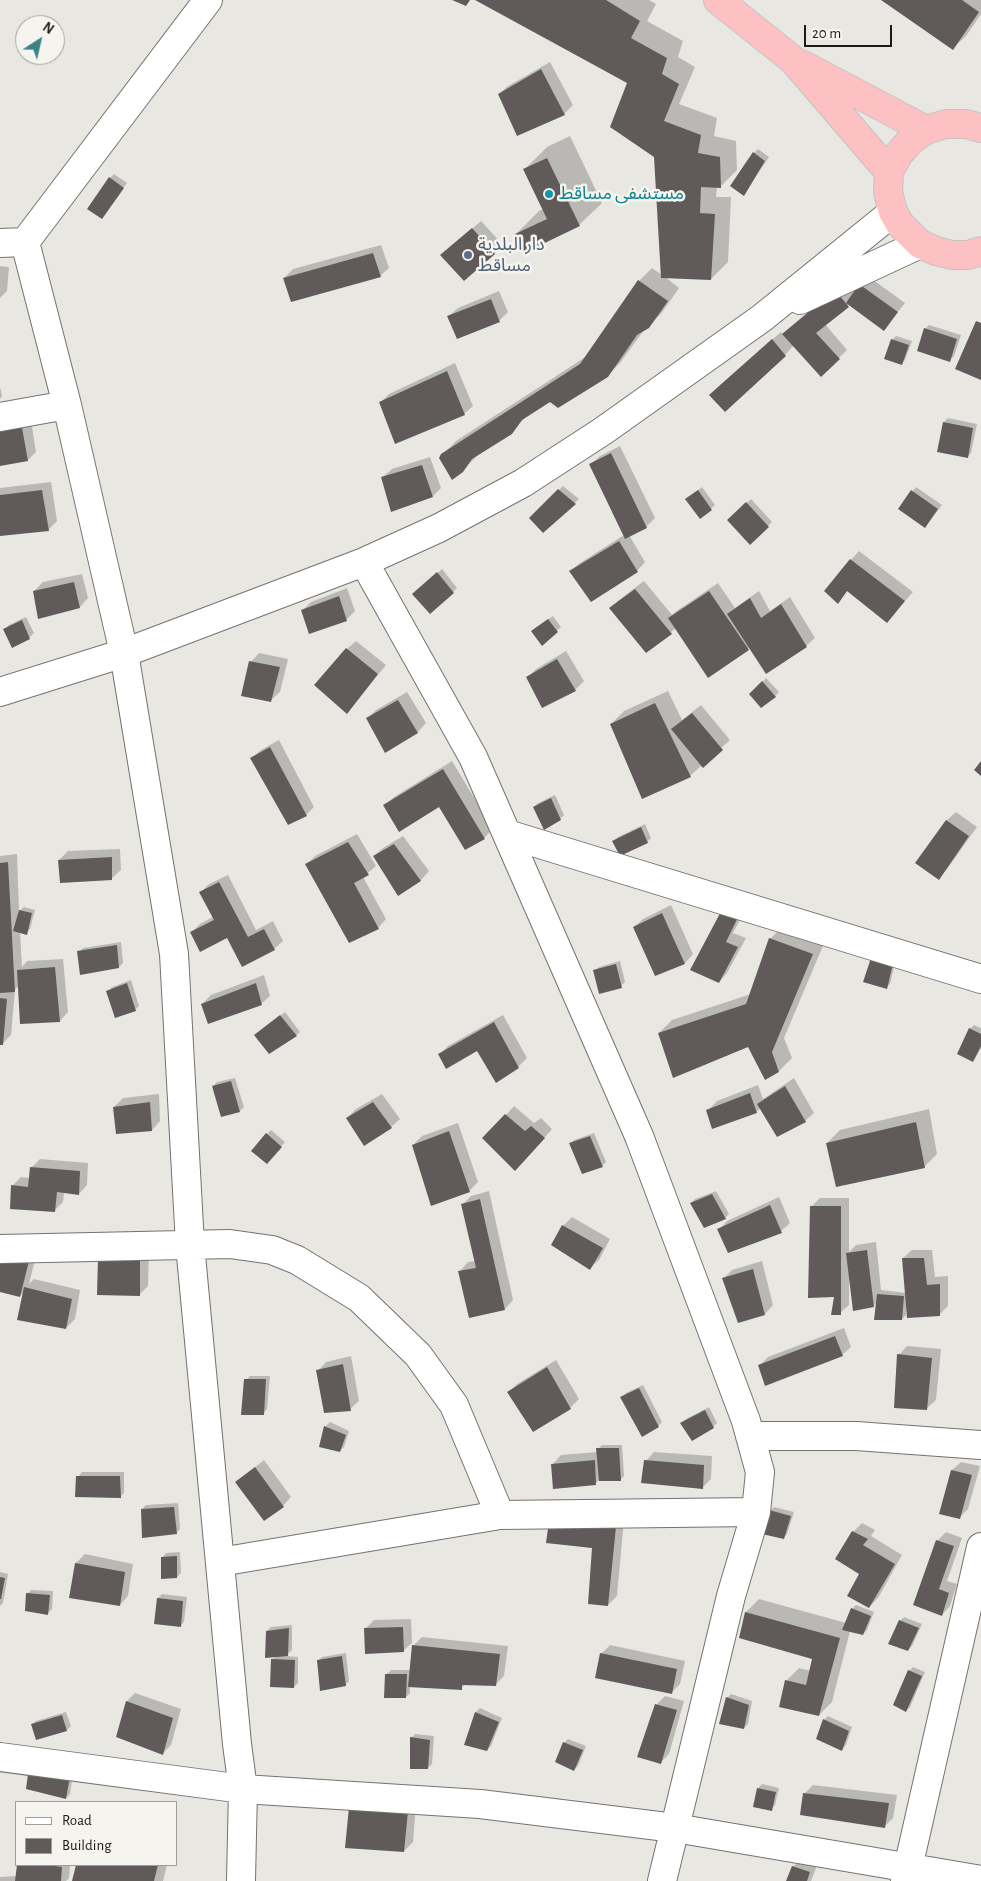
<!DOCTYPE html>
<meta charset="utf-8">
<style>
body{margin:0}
#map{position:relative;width:981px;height:1881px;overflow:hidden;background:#e8e7e2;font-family:"Alegreya Sans",sans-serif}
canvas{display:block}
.legend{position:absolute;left:15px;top:1801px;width:162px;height:65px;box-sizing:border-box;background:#f5f4ef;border:1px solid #9e9d99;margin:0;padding:6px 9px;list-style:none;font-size:15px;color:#1b1a18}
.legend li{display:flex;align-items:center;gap:10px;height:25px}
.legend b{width:25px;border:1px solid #9e9d99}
.north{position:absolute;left:15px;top:15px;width:50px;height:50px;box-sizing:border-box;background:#f5f4ef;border:1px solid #9e9d99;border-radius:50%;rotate:35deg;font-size:14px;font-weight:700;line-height:20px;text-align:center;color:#1b1a18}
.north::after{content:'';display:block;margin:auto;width:18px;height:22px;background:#3b8486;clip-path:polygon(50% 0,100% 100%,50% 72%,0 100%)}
.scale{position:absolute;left:804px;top:25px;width:88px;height:22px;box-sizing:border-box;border:2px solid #1b1a18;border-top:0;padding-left:6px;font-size:15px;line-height:18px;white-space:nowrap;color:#1b1a18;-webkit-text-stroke:4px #f5f4ef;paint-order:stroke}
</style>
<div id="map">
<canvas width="981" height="1881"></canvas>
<ul class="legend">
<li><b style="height:6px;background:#fff"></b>Road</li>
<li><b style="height:14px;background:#605b5a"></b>Building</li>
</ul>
<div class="north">N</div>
<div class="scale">20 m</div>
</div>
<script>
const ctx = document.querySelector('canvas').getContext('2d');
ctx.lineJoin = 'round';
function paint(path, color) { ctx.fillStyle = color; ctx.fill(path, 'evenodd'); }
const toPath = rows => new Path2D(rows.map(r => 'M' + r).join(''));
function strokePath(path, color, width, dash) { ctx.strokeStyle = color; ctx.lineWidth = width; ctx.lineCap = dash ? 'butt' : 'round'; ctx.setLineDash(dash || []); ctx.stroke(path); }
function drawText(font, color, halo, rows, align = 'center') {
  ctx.font = font + ' "Alegreya Sans","Noto Sans Arabic",sans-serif'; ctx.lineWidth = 5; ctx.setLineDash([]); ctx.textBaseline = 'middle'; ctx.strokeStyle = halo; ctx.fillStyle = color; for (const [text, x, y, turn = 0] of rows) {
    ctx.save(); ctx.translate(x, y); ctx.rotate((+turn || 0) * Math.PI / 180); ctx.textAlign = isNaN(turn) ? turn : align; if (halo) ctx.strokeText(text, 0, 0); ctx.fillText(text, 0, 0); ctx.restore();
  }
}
const shadow = toPath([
 [478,0,649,0,656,4,647,21,683,41,678,57,695,67,679,104,717,118,714,136,736,141,737,170,720,187,717,187,716,197,731,197,728,262,711,279,664,276,679,288,661,314,644,330,620,363,607,376,550,401,528,414,511,433,479,454,462,471,442,455,456,441,587,356,639,281,652,268,662,275,655,156,628,82],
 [884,0,981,0,981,14,966,36,953,48],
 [550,62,573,105,564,114,518,134,499,94,508,86],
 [570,136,602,203,579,225,516,234,539,211,543,209,524,170,547,147],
 [758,149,769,157,744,194,754,153],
 [114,174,127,183,102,218,110,178],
 [481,221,503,245,494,254,451,247],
 [381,245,389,268,380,276,284,278,293,269],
 [0,266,9,267,7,291,0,298],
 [869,277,905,303,884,329,849,304,825,324,847,350,821,375,794,345,785,355,719,386,781,332,783,335,844,283,854,294],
 [499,291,508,312,500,320,458,337,449,316,458,308],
 [929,325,961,335,954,356,950,360,925,329],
 [896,336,912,341,905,360,901,364,892,340],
 [455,363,473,406,464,414,380,403,389,394],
 [0,387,2,396,0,399],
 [30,414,36,452,28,460,0,465,0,418],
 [948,418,977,424,971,453,967,457,944,422],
 [620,446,655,518,646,527,629,535,645,562,637,571,571,571,580,563,624,535,591,464,600,456],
 [430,457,441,488,433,496,383,477,392,469],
 [51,482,57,521,48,530,0,534,0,488],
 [563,486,579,499,543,532,530,518],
 [702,487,715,505,700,518,690,496],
 [916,487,942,505,925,527,899,509],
 [751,499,772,522,750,544,729,520],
 [859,551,913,592,895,612,848,590,838,602,851,560],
 [442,569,457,588,453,592,414,595],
 [82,574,88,598,80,607,34,591,43,582],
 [644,581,672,615,678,610,718,583,735,608,759,591,770,611,790,597,815,638,806,646,750,647,748,649,676,628,646,651,610,608,619,600],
 [347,588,355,611,346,620,302,611,311,602],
 [553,616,561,627,542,644,532,631],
 [26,617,34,633,30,637,12,646,5,629,9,625],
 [356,641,386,665,347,713,347,649],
 [566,651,584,681,575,690,527,678,536,669],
 [259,653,288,659,280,692,271,700,251,662],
 [766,678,779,692,775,696,751,694],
 [668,691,682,720,701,705,730,740,690,776,611,724,624,711],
 [407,692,426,723,418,732,386,752,368,718,376,710],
 [279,740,314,807,306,815,252,758,261,750],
 [452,761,493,829,484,838,465,848,439,805,385,805,394,797],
 [555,795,564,815,560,819,534,807,538,803],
 [956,812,977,827,947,869,938,878,917,863,947,820],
 [645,824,651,838,647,842,614,841,618,837],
 [357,834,376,866,363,877,386,919,378,928,306,865,315,856],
 [403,836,429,871,421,880,398,894,374,856,383,848],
 [120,849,121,870,112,878,59,860,68,851],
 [17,854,19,911,24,907,35,910,30,929,26,933,20,932,22,967,27,961,63,959,68,1012,60,1021,19,985,15,990,11,1035,2,1044,0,1043,0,856],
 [228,875,256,930,273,921,283,941,274,949,228,937,192,932,200,924,213,917,201,892,209,884],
 [750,901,733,933,746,938,727,973,719,982,692,969],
 [671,905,693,954,685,963,656,975,634,927,643,919],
 [783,926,825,941,784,1038,792,1058,779,1071,748,1046,659,1033,672,1020,751,994,770,939],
 [121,942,123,963,119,967,79,952,83,948],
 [879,946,898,951,890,984,886,988],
 [620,961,625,982,621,986,595,971,599,967],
 [264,975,270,996,261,1004,202,1004,211,995],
 [131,980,139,1006,135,1010,108,991,112,987],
 [285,1012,300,1032,296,1035,260,1031],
 [503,1015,527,1058,518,1067,478,1049,439,1055,448,1046],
 [974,1025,981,1028,981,1048,973,1061,970,1029],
 [235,1078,244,1107,240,1111,213,1086,217,1082],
 [794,1078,814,1113,805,1121,761,1108,756,1112,708,1110,717,1101,758,1085,763,1099],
 [159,1094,160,1121,152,1130,114,1107,123,1098],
 [382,1094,400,1119,391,1127,347,1118,356,1109],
 [514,1106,534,1123,541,1118,552,1129,524,1161,506,1115],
 [929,1109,937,1154,924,1167,827,1143,840,1130],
 [458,1123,478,1182,469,1191,413,1145,422,1136],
 [271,1130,285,1142,270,1159,267,1134],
 [594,1133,606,1162,602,1166,570,1144,574,1140],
 [40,1159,88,1163,87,1185,79,1194,64,1192,63,1202,54,1211,12,1186,21,1177,30,1178,31,1168],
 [489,1191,513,1300,505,1309,460,1271,468,1262,476,1261,462,1205,471,1196],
 [716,1191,729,1214,725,1218,691,1203,695,1199],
 [779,1197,790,1223,781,1231,719,1230,727,1221],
 [820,1198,849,1198,849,1252,856,1245,876,1242,881,1290,906,1293,903,1258,912,1250,932,1250,935,1277,948,1276,948,1306,939,1315,906,1308,906,1315,902,1319,877,1302,873,1306,851,1281,849,1281,849,1305,840,1313,811,1207],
 [572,1217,610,1239,599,1260,590,1268,563,1226],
 [38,1248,29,1284,34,1279,80,1290,75,1319,66,1328,25,1291,20,1296,0,1291],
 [108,1250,149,1251,148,1286,139,1295],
 [762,1261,773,1305,765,1314,723,1279,732,1270],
 [844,1328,851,1347,842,1355,759,1366,768,1357],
 [907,1346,941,1349,936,1400,927,1408,899,1355],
 [351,1356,359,1401,350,1409,318,1371,326,1362],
 [556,1360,579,1399,570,1408,509,1392,517,1384],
 [250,1376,270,1376,267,1409,263,1413,246,1380],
 [643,1385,662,1422,658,1426,622,1397,626,1393],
 [709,1407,717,1423,713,1427,682,1423,686,1419],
 [330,1422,349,1431,344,1447,340,1451,321,1446,326,1426],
 [602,1445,622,1445,624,1476,620,1480,599,1480,595,1484,553,1464,561,1455,598,1452,598,1449],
 [654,1452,712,1456,711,1479,702,1488,646,1461],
 [264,1460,291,1497,283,1506,237,1482],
 [961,1462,980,1466,968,1509,959,1518,940,1513,952,1470],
 [82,1472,124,1472,124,1493,120,1497,78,1477],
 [178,1503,180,1529,176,1533,142,1509,146,1505],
 [774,1507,794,1512,787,1534,783,1538,770,1511],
 [624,1519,617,1596,608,1605,594,1547],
 [862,1523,875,1530,871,1536,902,1555,878,1598,869,1607,853,1532],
 [946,1532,962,1538,947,1581,957,1584,950,1606,942,1615,915,1604,937,1541],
 [180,1552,181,1573,177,1577,162,1558,166,1553],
 [85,1554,133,1564,128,1596,120,1605,70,1597,76,1563],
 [0,1572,8,1574,3,1603,0,1606],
 [31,1590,53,1591,52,1609,48,1613,27,1594],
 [162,1594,187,1597,184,1622,180,1626,158,1598],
 [759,1599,846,1623,852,1609,856,1605,874,1612,867,1630,863,1634,850,1631,832,1702,819,1715,786,1681,799,1668,811,1671,814,1658,740,1637,746,1612],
 [904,1617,922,1624,912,1646,908,1650,900,1621],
 [411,1619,412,1643,403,1651,365,1629,374,1620],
 [292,1625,292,1650,286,1656,298,1657,298,1683,294,1687,272,1660,276,1656,267,1631,271,1627],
 [422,1637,508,1646,504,1676,495,1685,466,1683,461,1689,410,1686,410,1693,406,1697,387,1674,391,1670,411,1670,413,1646],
 [610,1645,685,1661,680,1684,671,1693,601,1654],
 [346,1653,349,1681,345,1685,318,1661,322,1657],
 [913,1667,925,1672,910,1707,906,1711,909,1671],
 [135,1693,181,1709,171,1745,163,1753,117,1736,127,1701],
 [731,1694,752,1701,748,1724,744,1728,727,1698],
 [665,1696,684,1701,669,1754,660,1763,656,1705],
 [480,1708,502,1718,491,1746,487,1750,466,1744,476,1712],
 [66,1712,71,1726,67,1730,32,1725,36,1721],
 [828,1716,852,1727,846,1745,842,1749,824,1720],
 [415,1734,434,1736,432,1764,428,1768,411,1738],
 [568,1739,586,1746,578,1766,574,1770,564,1743],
 [73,1773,70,1794,66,1798,28,1788],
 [762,1784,779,1788,775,1805,771,1809,758,1788],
 [813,1785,897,1795,893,1818,885,1826,805,1793],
 [416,1803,413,1842,404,1851,347,1847],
 [802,1858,818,1863,811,1881,788,1881,794,1866],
 [19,1865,70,1865,69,1878,66,1881,0,1881,0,1877,17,1876],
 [77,1865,167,1865,163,1881,73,1881]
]);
const building = toPath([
 [452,0,470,0,466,6],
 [475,0,606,0,640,21,631,38,667,58,662,74,679,84,664,121,701,135,698,153,720,157,721,188,701,187,700,213,715,214,711,280,661,278,654,157,610,127,627,83],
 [881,0,962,0,979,12,953,50],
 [541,69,565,115,517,136,498,94],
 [753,152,765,161,744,196,730,186],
 [547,158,580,226,524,253,515,234,547,219,523,169],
 [109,177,124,188,102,219,87,209],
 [472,228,495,254,464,281,440,255],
 [373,253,381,277,291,302,283,278],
 [638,280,668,301,649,328,637,335,608,377,558,408,550,402,522,420,512,434,472,459,463,472,452,480,439,458,441,454,580,364],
 [859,284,898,312,884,331,846,303],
 [835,290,849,307,816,333,840,359,821,377,782,334],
 [491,299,500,322,457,339,447,316],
 [976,321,981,323,981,380,955,369],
 [924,328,957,339,950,362,917,351],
 [772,339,786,356,725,412,709,395],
 [891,339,909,345,902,365,884,359],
 [447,371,465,415,395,444,379,402],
 [21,422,28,461,0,466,0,425],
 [943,422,973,428,968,458,937,452],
 [611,453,647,528,625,539,589,464],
 [422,465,433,497,391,512,381,477],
 [558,489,576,504,543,533,529,518],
 [42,490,49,531,0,536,0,495],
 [698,490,712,510,700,519,685,499],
 [911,490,938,509,925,528,898,509],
 [746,502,769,527,750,545,727,520],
 [619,541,638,572,591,602,569,571],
 [850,559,905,601,887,623,847,591,838,604,824,591],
 [437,572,454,593,430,614,412,594],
 [74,582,80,608,38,619,33,591],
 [635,589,672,634,646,653,609,608],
 [709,591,749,650,708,678,668,618],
 [339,596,347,621,309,634,301,610],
 [750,598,761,618,781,604,807,647,766,674,727,614],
 [548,619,558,632,542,646,531,631],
 [22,620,30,639,12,648,3,629],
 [346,648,378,674,347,714,314,685],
 [557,659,576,691,542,708,526,677],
 [249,661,280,667,271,702,241,696],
 [762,681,776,697,761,708,749,694],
 [398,700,418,733,385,753,366,718],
 [655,703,691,777,642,799,610,724],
 [692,713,723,750,703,768,671,729],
 [270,747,307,816,288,825,250,758],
 [981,761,981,776,974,770],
 [443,769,485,839,465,850,439,807,399,832,383,805],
 [551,798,561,820,544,830,533,807],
 [946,820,969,836,939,880,915,863],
 [641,827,648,843,620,856,612,841],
 [348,842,369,875,354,883,379,929,349,943,305,864],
 [394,844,421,881,398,896,373,856],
 [112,857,112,880,60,883,58,860],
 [8,862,15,992,0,993,0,863],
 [219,882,248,937,264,929,275,950,242,967,227,938,200,952,190,932,214,920,199,892],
 [726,902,742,909,726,942,738,947,719,983,690,970],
 [19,910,32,913,27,935,13,931],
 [662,913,685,964,655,976,633,927],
 [769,938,813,954,772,1052,779,1072,765,1080,748,1047,673,1078,658,1033,746,1004],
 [117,945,119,968,80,975,77,951],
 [874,949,895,955,887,989,863,982],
 [616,964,622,988,599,994,593,970],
 [55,967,60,1022,20,1024,17,970],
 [127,983,136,1011,115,1018,106,991],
 [256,983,262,1005,208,1024,201,1004],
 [0,998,7,999,3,1045,0,1045],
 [280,1015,297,1036,269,1054,254,1035],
 [494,1022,519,1068,496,1083,477,1051,446,1069,438,1054],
 [969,1028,981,1034,981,1046,973,1062,957,1054],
 [231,1081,240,1112,221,1117,212,1086],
 [785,1086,806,1122,777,1137,757,1104],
 [750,1093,757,1113,712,1129,706,1110],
 [150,1102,152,1131,116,1134,113,1107],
 [373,1102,392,1128,364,1146,346,1118],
 [505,1114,525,1131,531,1126,545,1138,515,1171,482,1138],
 [916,1122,925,1168,836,1187,826,1143],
 [449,1131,470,1192,431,1206,412,1145],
 [266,1133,282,1147,267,1164,251,1151],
 [590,1136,603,1167,582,1174,569,1143],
 [30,1167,80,1171,79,1195,57,1192,55,1212,10,1209,11,1185,28,1187],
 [712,1194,726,1219,704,1228,690,1203],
 [480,1199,505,1310,469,1318,458,1271,476,1268,461,1204],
 [770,1205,782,1233,728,1253,717,1229],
 [810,1206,841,1206,841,1315,831,1315,834,1297,808,1298],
 [562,1225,603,1248,590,1270,551,1245],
 [867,1250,874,1307,853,1311,846,1253],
 [0,1253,30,1257,20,1297,0,1292],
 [98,1258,140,1260,140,1296,97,1295],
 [902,1258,924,1258,927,1285,940,1284,940,1316,907,1318],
 [753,1269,765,1315,738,1323,722,1278],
 [24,1287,72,1299,66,1329,17,1320],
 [877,1294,904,1296,902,1320,874,1320],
 [835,1336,843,1356,765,1386,758,1365],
 [897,1354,932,1358,927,1410,894,1408],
 [343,1364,351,1411,324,1413,316,1370],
 [547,1367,571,1409,533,1432,507,1392],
 [244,1379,266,1379,264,1415,241,1415],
 [639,1388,659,1427,642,1437,620,1397],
 [705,1410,714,1428,692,1441,680,1423],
 [324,1426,346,1435,340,1452,319,1447],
 [596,1448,619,1448,621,1481,599,1481],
 [595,1460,596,1485,553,1489,551,1464],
 [644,1460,704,1465,703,1489,641,1483],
 [255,1467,284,1507,264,1521,235,1482],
 [951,1470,972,1475,960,1519,939,1514],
 [76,1476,120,1476,121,1498,75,1497],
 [174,1507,177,1534,142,1538,141,1509],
 [769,1510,791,1516,784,1539,762,1534],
 [549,1521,616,1527,608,1606,588,1604,592,1548,546,1543],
 [852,1531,868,1539,863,1545,895,1564,869,1608,847,1596,859,1574,835,1559],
 [936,1540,954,1546,939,1589,949,1593,942,1616,913,1605],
 [177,1556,177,1578,161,1579,161,1557],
 [75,1563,125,1572,120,1606,69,1598],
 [0,1577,5,1578,1,1599,0,1599],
 [26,1593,50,1595,48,1615,25,1611],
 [157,1598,183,1601,181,1627,154,1624],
 [851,1608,871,1616,863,1635,842,1630],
 [745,1612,840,1638,819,1716,779,1707,785,1680,806,1685,812,1659,739,1638],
 [899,1620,919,1628,908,1651,888,1644],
 [403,1627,404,1652,365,1654,364,1628],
 [289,1628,288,1656,265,1658,266,1631],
 [412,1645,500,1654,496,1686,462,1685,462,1690,408,1687],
 [600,1653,677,1669,672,1694,595,1678],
 [342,1656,346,1686,320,1691,317,1660],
 [271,1659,295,1660,294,1688,270,1687],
 [908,1670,922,1676,906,1712,893,1705],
 [385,1674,407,1674,406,1698,384,1698],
 [726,1697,749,1705,744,1729,719,1724],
 [126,1701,173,1718,163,1755,116,1737],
 [655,1704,677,1710,661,1764,637,1757],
 [475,1712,499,1722,487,1751,464,1745],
 [62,1715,67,1731,36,1740,31,1724],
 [823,1719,849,1731,842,1751,816,1739],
 [410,1737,430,1740,428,1769,410,1769],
 [563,1742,583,1750,574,1771,555,1762],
 [29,1767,70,1776,66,1799,26,1789],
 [757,1788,776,1792,772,1811,753,1807],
 [803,1793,889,1803,885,1828,800,1815],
 [349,1807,408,1811,404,1852,345,1848],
 [17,1865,49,1865,62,1867,61,1881,15,1881],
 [76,1865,158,1865,154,1881,72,1881],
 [792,1866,810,1872,807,1881,786,1881]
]);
const minor = toPath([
 [208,0,25,242,67,405,124,653,174,954,190,1245,237,1744,243,1789,241,1881],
 [0,243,25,242],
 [800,300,920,244],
 [0,417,67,405],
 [364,562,473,757,639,1136,746,1421,760,1472,756,1512,731,1596,662,1881],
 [0,692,124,653,364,562,439,528,523,483,603,431,762,318,893,212],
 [507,834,981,979],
 [0,1249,230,1244,272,1250,297,1260,359,1298,418,1355,454,1405,500,1515],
 [750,1436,856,1436,981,1445],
 [220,1562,500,1515,756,1512],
 [0,1757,243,1789,480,1804,675,1828,981,1880],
 [905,1881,981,1547]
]);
const highway = toPath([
 [718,0,793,60,889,172],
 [803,65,926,130],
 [981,128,966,124,946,124,926,130,910,141,898,155,889,172,888,192,893,212,900,224,920,244,936,251,952,255,968,255,981,251]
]);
const markers = [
 [549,194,5,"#0f9aa8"],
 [468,255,5,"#5c6f8a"]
];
const cultureNames = [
 ["مستشفى مساقط",559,194]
];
const serviceNames = [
 ["دار البلدية",478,245],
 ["مساقط",478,266]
];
paint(shadow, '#0003');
paint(building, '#605b5a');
strokePath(minor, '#74736e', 30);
strokePath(highway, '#c4c3c3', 30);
strokePath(minor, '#fff', 28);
strokePath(highway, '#fdc0c3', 28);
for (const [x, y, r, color] of markers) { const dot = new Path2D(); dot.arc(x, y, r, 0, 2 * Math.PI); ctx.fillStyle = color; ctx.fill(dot); strokePath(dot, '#f5f4ef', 2); }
drawText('18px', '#0d838f', '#f5f4ef', cultureNames, 'left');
drawText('18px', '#4e5e75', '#f5f4ef', serviceNames, 'left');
</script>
